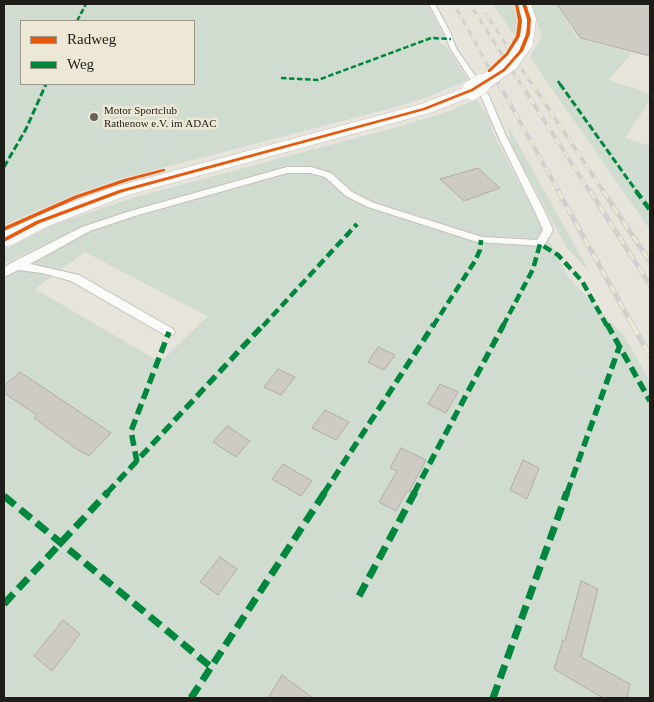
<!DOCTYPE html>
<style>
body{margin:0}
#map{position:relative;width:654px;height:702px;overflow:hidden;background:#e7e4db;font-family:Georgia,serif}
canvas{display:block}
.frame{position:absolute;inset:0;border:5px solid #1f1d17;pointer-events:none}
.legend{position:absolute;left:20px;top:20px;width:175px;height:65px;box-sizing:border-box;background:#ede8d5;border:1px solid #9b9789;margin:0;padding:6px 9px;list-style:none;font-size:15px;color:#1f1d17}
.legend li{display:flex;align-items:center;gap:10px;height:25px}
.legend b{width:25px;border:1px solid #9b9789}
</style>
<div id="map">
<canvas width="654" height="702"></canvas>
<div class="frame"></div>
<ul class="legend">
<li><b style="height:6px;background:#e8590c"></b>Radweg</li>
<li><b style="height:6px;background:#00873e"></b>Weg</li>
</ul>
</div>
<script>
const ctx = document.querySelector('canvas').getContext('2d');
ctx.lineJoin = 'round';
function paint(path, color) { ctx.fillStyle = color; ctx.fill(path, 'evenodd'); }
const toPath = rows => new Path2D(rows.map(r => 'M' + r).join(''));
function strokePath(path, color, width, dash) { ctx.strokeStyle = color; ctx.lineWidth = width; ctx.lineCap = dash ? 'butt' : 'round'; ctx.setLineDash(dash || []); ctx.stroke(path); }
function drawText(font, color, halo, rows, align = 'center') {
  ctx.font = font + ' Georgia,serif'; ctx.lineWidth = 5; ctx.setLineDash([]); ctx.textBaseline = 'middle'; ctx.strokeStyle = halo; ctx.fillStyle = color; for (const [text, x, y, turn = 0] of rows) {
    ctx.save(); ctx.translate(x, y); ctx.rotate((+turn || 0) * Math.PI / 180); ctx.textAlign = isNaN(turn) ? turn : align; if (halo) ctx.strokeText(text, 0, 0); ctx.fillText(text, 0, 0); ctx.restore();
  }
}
const green = toPath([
 [4,4,427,4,444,36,439,42,446,46,468,80,425,98,392,108,123,178,73,195,4,225],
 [21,21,194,21,194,84,21,84],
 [493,4,513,4,517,21,514,35],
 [531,4,557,4,577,38,632,53,609,79,613,82,638,89,650,95,650,100,625,138,650,146,650,230,530,57,542,36],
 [477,99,489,118,494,135,569,278,625,337,650,382,650,698,4,698,4,275,50,241,4,264,4,250,53,225,132,198,397,127,444,113],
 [85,252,207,316,207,317,160,362,35,289],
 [507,124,589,271,567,248,512,146]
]);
const building = toPath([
 [557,4,650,4,650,56,580,38,557,4],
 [478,168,500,188,464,201,440,179,478,168],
 [378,347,395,355,384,370,368,362,378,347],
 [278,369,295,377,281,395,264,387,278,369],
 [20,372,111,433,89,456,78,450,34,418,37,415,4,393,4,386,20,372],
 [440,384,458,392,446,413,428,404,440,384],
 [325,410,349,422,336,440,312,428,325,410],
 [227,426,250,441,236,457,213,442,227,426],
 [401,448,426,460,409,492,407,491,396,511,379,502,397,471,390,468,401,448],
 [523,460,539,468,527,499,510,490,523,460],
 [283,464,312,481,301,496,272,479,283,464],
 [220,557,237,569,218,595,200,582,220,557],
 [581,581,598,589,581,657,630,684,627,698,603,698,554,669,563,640,565,641,581,581],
 [63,620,80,634,52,671,34,656,63,620],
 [282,675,313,698,268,698,282,675]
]);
const service = toPath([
 [429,4,435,4,451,34,456,48,489,96,506,136,547,216,553,230,544,246,477,242,368,207,346,196,325,177,310,173,287,173,135,216,90,231,30,264,79,275,173,329,175,332,173,335,165,335,71,281,42,273,18,270,4,277,4,268,11,263,82,227,127,212,287,167,311,167,331,173,352,192,374,203,482,237,537,240,543,230,537,216,498,136,481,96,450,48,445,34,429,4]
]);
const secondary = toPath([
 [517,4,531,4,536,19,533,43,530,46,525,48,520,46,517,43,522,19,517,4],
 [472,85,478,86,481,90,478,94,430,113,128,195,46,227,12,245,4,247,4,231,30,217,114,187,418,105,472,85]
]);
const railFar3 = toPath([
 [454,4,499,86],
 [470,4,522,86],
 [486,14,533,86]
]);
const railFar2 = toPath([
 [499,84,559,192],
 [521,84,590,192],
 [532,84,604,192]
]);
const railFar1 = toPath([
 [558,191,633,326],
 [590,191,650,285],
 [603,191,650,262]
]);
const rail = toPath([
 [632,324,650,356]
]);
const secondaryBridgeFar1 = toPath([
 [479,86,511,63,525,43]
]);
const secondaryBridge = toPath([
 [472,90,481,84]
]);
const quietFar4 = toPath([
 [77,21,86,4],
 [281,78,318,80,431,38,451,39],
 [558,81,561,86]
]);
const quietFar3 = toPath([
 [560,84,637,192],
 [4,167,26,129,46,84]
]);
const quietFar2 = toPath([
 [636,191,650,210],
 [263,326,357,224],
 [433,326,475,261,480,250,481,240],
 [503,326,533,269,540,244,558,255,582,281,607,326]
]);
const quietFar1 = toPath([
 [607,324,650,401],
 [137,462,131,431,169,332],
 [107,493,264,324],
 [324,493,434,324],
 [414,493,504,324],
 [567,493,620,345]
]);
const quiet = toPath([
 [4,496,211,667],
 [359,596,415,492],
 [4,604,108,492],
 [191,698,325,492],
 [493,698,567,492]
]);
const cycleway = toPath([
 [515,4,518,4,522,21,520,36,508,55,490,72,488,72,488,70,506,53,516,36,518,21,515,4],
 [522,4,526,4,531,19,530,34,523,51,505,71,473,91,425,110,123,192,40,223,4,242,4,238,36,221,119,190,423,108,471,89,503,69,519,51,526,34,527,25,527,19,522,4],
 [163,169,165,169,165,171,128,181,78,198,4,231,4,227,74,196,124,179,163,169]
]);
const markers = [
 [94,117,5,"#65635c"]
];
const farPoinames = [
 ["Motor Sportclub",104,111],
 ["Rathenow e.V. im ADAC",104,124]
];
paint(green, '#d0dccf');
paint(building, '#cdcbc3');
strokePath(building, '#b1afa7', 1);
strokePath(service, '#c4c1ba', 2);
strokePath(secondary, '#c4c1ba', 1);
paint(service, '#fbfbfa');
paint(secondary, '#fbfbfa');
strokePath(railFar3, '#d2d0cd', 3);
strokePath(railFar2, '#d2d0cd', 4);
strokePath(railFar1, '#d2d0cd', 5);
strokePath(rail, '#d2d0cd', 5.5);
strokePath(railFar3, '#ede8d5', 2, [6]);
strokePath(railFar2, '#ede8d5', 2.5, [8]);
strokePath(railFar1, '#ede8d5', 3, [9]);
strokePath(rail, '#ede8d5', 4, [12]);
strokePath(secondaryBridgeFar1, '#c4c1ba', 16, []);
strokePath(secondaryBridge, '#c4c1ba', 20, []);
strokePath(secondaryBridgeFar1, '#fbfbfa', 15);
strokePath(secondaryBridge, '#fbfbfa', 19);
strokePath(quietFar4, '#00873e', 2.5, [5.5, 2.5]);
strokePath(quietFar3, '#00873e', 3, [7, 3]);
strokePath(quietFar2, '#00873e', 4.5, [9, 4.5]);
strokePath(quietFar1, '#00873e', 5.5, [11, 5.5]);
strokePath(quiet, '#00873e', 7, [14, 7]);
paint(cycleway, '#e8590c');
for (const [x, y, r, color] of markers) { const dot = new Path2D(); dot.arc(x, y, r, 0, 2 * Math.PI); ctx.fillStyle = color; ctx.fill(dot); strokePath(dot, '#ede8d5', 2); }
drawText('11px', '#1f1d17', '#ede8d5', farPoinames, 'left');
</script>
